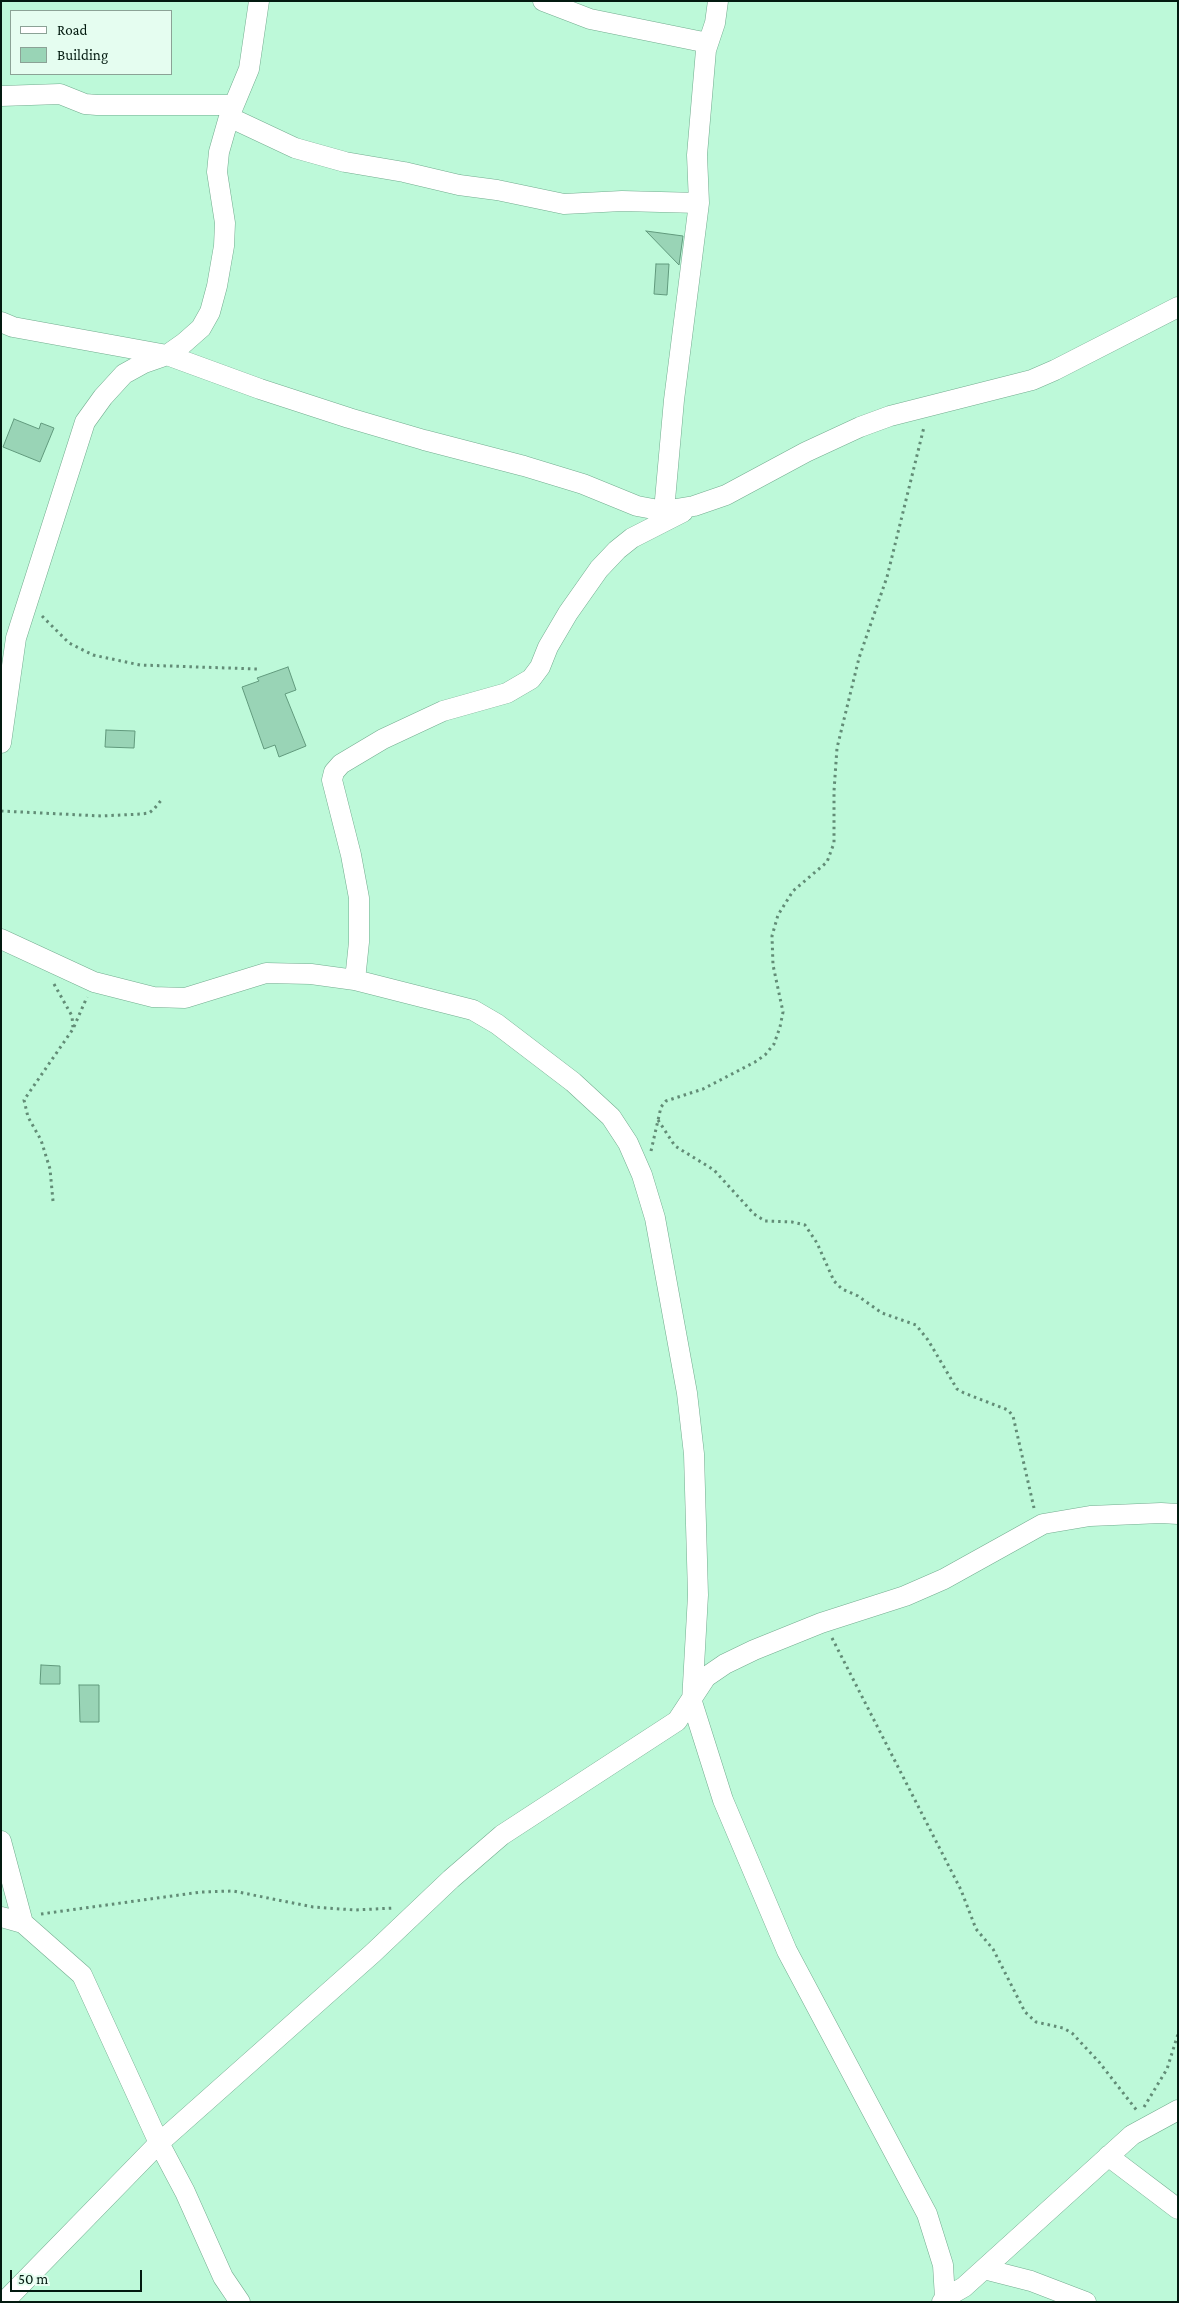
<!DOCTYPE html>
<style>
body{margin:0}
#map{position:relative;width:1179px;height:2303px;overflow:hidden;background:#bdf9d9;font-family:"Crimson Pro",serif}
canvas{display:block}
.frame{position:absolute;inset:0;border:2px solid #031a10;pointer-events:none}
.legend{position:absolute;left:10px;top:10px;width:162px;height:65px;box-sizing:border-box;background:#e5fdf0;border:1px solid #8ba296;margin:0;padding:6px 9px;list-style:none;font-size:15px;color:#031a10}
.legend li{display:flex;align-items:center;gap:10px;height:25px}
.legend b{width:25px;border:1px solid #8ba296}
.scale{position:absolute;left:10px;top:2270px;width:132px;height:22px;box-sizing:border-box;border:2px solid #031a10;border-top:0;padding-left:6px;font-size:15px;line-height:18px;white-space:nowrap;color:#031a10;-webkit-text-stroke:4px #e5fdf0;paint-order:stroke}
</style>
<div id="map">
<canvas width="1179" height="2303"></canvas>
<div class="frame"></div>
<ul class="legend">
<li><b style="height:6px;background:#fff"></b>Road</li>
<li><b style="height:14px;background:#99d4b6"></b>Building</li>
</ul>
<div class="scale">50 m</div>
</div>
<script>
const ctx = document.querySelector('canvas').getContext('2d');
ctx.lineJoin = 'round';
function paint(path, color) { ctx.fillStyle = color; ctx.fill(path, 'evenodd'); }
const toPath = rows => new Path2D(rows.map(r => 'M' + r).join(''));
function strokePath(path, color, width, dash) { ctx.strokeStyle = color; ctx.lineWidth = width; ctx.lineCap = dash ? 'butt' : 'round'; ctx.setLineDash(dash || []); ctx.stroke(path); }
const building = toPath([
 [646,231,683,236,679,265,646,231],
 [656,264,669,264,667,295,654,294,656,264],
 [14,419,39,429,41,423,54,428,40,462,3,447,14,419],
 [288,667,296,690,285,694,306,746,279,757,275,745,264,749,242,687,259,681,257,678,288,667],
 [106,730,135,731,134,748,105,747,106,730],
 [41,1665,60,1666,60,1684,40,1684,41,1665],
 [79,1685,99,1685,99,1722,80,1722,79,1685]
]);
const path = toPath([
 [42,616,69,643,93,655,140,665,257,669],
 [1,811,101,816,141,814,149,813,154,809,163,798],
 [54,984,72,1016,73,1028],
 [658,1120,675,1146,714,1170,754,1214,765,1221,792,1222,805,1225,817,1243,834,1281,842,1289,858,1296,882,1313,916,1325,928,1340,957,1389,964,1393,1008,1410,1013,1416,1034,1508],
 [651,1151,661,1107,666,1101,703,1089,755,1062,765,1055,774,1044,780,1027,783,1012,773,965,772,936,778,915,793,891,827,862,834,843,834,791,837,748,859,658,887,577,924,427],
 [53,1201,50,1169,41,1140,28,1117,24,1100,73,1029,87,997],
 [832,1638,961,1890,976,1929,993,1949,1025,2012,1036,2022,1063,2028,1072,2033,1099,2062,1138,2112],
 [41,1914,201,1892,233,1891,313,1907,355,1910,394,1908],
 [1144,2107,1167,2069,1178,2034]
]);
const minor = toPath([
 [543,1,590,19,708,43],
 [1,96,60,94,85,104,97,105,234,105],
 [229,117,295,148,345,162,404,172,459,185,497,190,564,204,622,201,699,203],
 [1,322,13,327,167,355,260,389,349,418,424,440,524,466,583,484,637,506,664,511,694,506,726,495,806,452,860,427,890,416,1032,380,1055,370,1178,307],
 [664,511,674,400,699,203,697,155,706,50,715,23,718,1],
 [1,743,16,638,85,422,103,397,124,374,144,363,167,355,184,343,201,328,210,312,217,286,224,246,225,223,217,172,219,152,229,117,249,69,259,1],
 [1,939,94,982,153,997,185,998,266,973,311,974,355,980,473,1010,497,1024,573,1082,611,1117,628,1143,642,1175,655,1218,687,1393,694,1454,698,1595,692,1702,723,1800,787,1951,927,2214,943,2265,945,2298],
 [355,980,359,942,359,898,351,855,332,780,334,772,341,764,383,739,443,711,507,693,531,679,540,667,548,647,568,613,599,569,617,550,632,538,683,512],
 [1,1841,23,1923],
 [1,1917,23,1923,82,1975,159,2143,185,2192,223,2277,240,2302],
 [1108,2156,1178,2209],
 [984,2269,1031,2281,1086,2302],
 [4,2302,159,2143,373,1953,451,1879,502,1835,677,1721,706,1677,725,1664,754,1650,821,1623,905,1596,944,1579,1043,1524,1090,1516,1161,1513,1178,1514],
 [942,2302,945,2298,964,2287,1132,2135,1178,2110]
]);
paint(building, '#99d4b6');
strokePath(building, '#619a7d', 1);
strokePath(minor, '#73ac8f', 21);
strokePath(path, '#628c76', 3, [2.5, 4]);
strokePath(minor, '#fff', 20);
</script>
